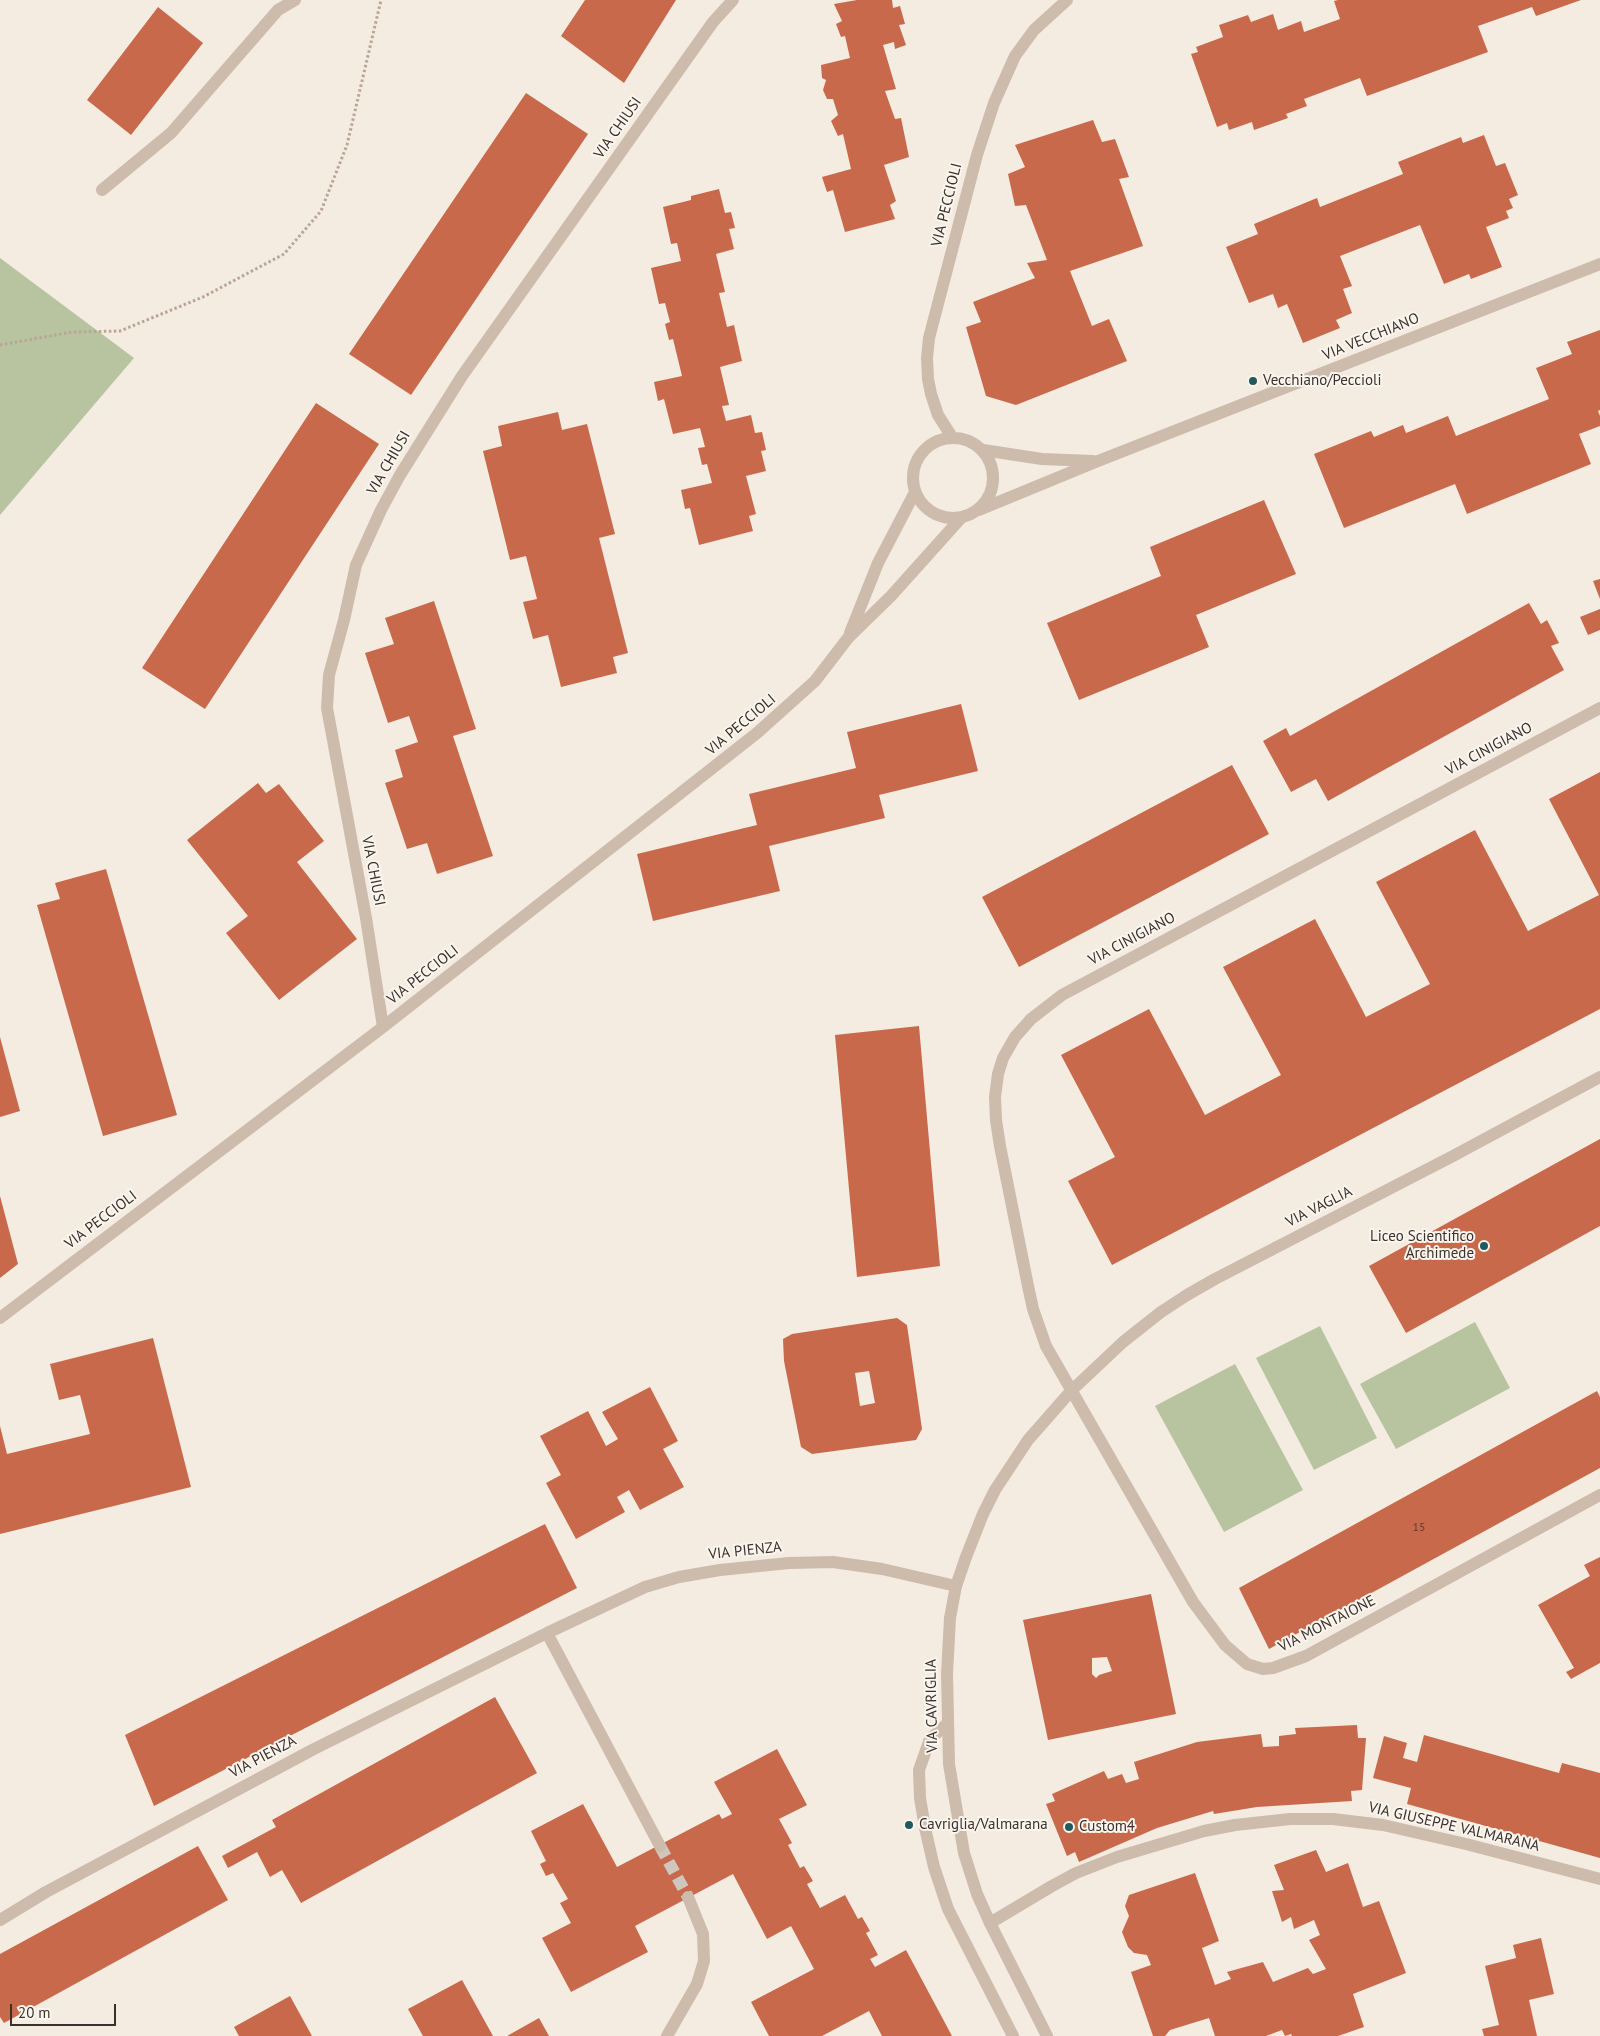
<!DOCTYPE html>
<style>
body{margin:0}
#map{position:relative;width:1600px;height:2036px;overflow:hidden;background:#f4ebe1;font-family:"PT Sans",sans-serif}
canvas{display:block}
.scale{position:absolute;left:10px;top:2004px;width:106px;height:22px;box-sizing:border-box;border:2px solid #3b302b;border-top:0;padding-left:6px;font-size:15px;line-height:18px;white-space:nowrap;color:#3b302b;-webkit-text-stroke:4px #fbf5ee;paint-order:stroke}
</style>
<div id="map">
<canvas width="1600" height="2036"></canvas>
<div class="scale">20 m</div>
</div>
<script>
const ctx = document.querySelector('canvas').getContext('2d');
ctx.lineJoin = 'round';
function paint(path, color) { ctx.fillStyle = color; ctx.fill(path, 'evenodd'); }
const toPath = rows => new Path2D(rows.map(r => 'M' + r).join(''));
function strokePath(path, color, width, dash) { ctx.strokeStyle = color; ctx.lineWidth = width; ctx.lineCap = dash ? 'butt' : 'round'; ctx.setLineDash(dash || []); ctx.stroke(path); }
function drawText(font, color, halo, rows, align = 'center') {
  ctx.font = font + ' "PT Sans",sans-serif'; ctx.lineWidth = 4; ctx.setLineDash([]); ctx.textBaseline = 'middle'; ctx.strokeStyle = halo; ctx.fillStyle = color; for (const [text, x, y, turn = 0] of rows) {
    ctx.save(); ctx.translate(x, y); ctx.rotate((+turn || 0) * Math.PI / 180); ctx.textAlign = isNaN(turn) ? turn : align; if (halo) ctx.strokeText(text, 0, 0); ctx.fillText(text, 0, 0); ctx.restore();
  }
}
const green = toPath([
 [0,258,134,358,0,515],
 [1475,1322,1510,1388,1396,1449,1360,1384],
 [1320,1326,1377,1438,1314,1470,1256,1358],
 [1235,1364,1303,1490,1224,1532,1155,1406]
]);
const building = toPath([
 [585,0,676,0,624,83,561,36],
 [857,0,892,0,893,8,900,6,905,24,899,25,906,45,895,49,894,42,883,45,896,89,885,91,895,119,901,118,909,157,884,165,896,201,890,205,895,219,845,232,833,190,827,192,822,177,851,169,843,134,838,136,831,121,838,115,833,99,827,99,823,90,826,80,822,78,821,65,850,58,845,36,841,37,836,24,842,21,834,4],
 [1338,0,1581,0,1536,16,1532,7,1478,26,1488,52,1367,96,1360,78,1304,99,1307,106,1286,114,1288,118,1254,130,1252,122,1229,130,1227,123,1217,127,1191,54,1198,52,1196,47,1223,37,1219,25,1248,15,1251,22,1273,14,1278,30,1301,21,1304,32,1340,19,1334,1],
 [158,7,203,43,131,135,87,100],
 [526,93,588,134,411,395,349,354],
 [1093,120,1102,142,1115,139,1129,177,1119,179,1143,246,1070,271,1092,326,1109,319,1127,361,1016,405,986,396,966,327,981,322,973,302,1035,278,1027,263,1047,260,1026,205,1015,206,1008,174,1025,167,1015,145],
 [1484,135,1496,166,1505,163,1518,195,1509,199,1513,208,1506,211,1509,218,1486,227,1502,267,1471,279,1469,274,1444,284,1420,225,1340,256,1352,286,1343,289,1352,313,1336,320,1340,328,1303,343,1287,304,1278,308,1273,294,1249,303,1226,247,1258,234,1254,224,1317,198,1320,207,1403,174,1398,162,1461,137,1463,143],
 [719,189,725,213,731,212,735,228,729,229,734,249,716,254,725,292,719,293,727,327,734,325,742,361,720,367,729,405,722,406,726,421,751,415,755,433,762,432,766,450,761,451,766,471,746,476,756,514,749,516,753,531,699,545,690,508,685,509,681,490,712,483,707,464,702,465,698,448,705,447,700,428,673,434,664,399,658,401,654,382,682,376,673,339,669,340,665,324,670,322,665,303,659,304,651,268,681,261,677,243,671,244,663,207,691,200,691,196],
 [1600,330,1600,410,1598,411,1600,416,1600,426,1579,434,1591,464,1467,514,1455,484,1344,528,1314,454,1371,431,1374,437,1403,425,1406,433,1448,416,1456,436,1549,399,1536,368,1572,354,1567,342],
 [316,403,379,444,205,709,142,668],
 [558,412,562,430,587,424,615,534,599,538,628,653,613,657,617,673,561,687,548,635,533,639,523,602,537,599,526,556,510,560,483,451,502,446,498,426],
 [1264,500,1296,574,1196,615,1209,647,1079,700,1047,623,1161,576,1150,547],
 [1600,579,1600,599,1593,581],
 [434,601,476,729,453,736,493,856,437,874,427,843,407,849,385,783,403,777,395,750,418,742,409,716,388,723,365,653,394,644,385,618],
 [1529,603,1541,624,1547,620,1559,643,1551,646,1564,670,1328,801,1316,779,1291,792,1263,741,1286,728,1290,736],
 [1600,609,1600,630,1588,635,1580,617],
 [961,704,978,771,879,795,885,818,769,846,780,891,653,921,637,854,757,825,749,794,856,768,847,732],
 [1232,765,1269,834,1019,967,982,897],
 [1600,772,1600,1009,1112,1265,1068,1181,1115,1157,1061,1055,1149,1009,1205,1115,1281,1075,1223,967,1315,919,1366,1017,1430,984,1376,882,1475,830,1528,931,1599,895,1549,799],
 [258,783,266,793,279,784,324,841,297,862,357,939,279,1000,226,933,248,916,187,840],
 [106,869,177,1115,103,1136,37,905,60,899,55,883],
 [919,1026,940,1266,857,1277,835,1035],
 [0,1037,20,1111,0,1117],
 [1600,1139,1600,1226,1406,1333,1369,1266],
 [0,1196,18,1264,0,1278],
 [897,1318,907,1325,922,1429,916,1440,812,1454,801,1447,784,1361,783,1339,792,1334],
 [869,1371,875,1403,860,1406,855,1373],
 [153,1338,191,1487,0,1534,0,1426,7,1454,90,1434,80,1395,59,1400,50,1364],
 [650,1387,678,1441,663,1449,684,1487,640,1510,629,1490,617,1497,625,1512,576,1539,546,1483,561,1475,540,1436,588,1411,606,1446,618,1439,602,1412],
 [1597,1391,1600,1397,1600,1468,1269,1649,1239,1588],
 [545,1524,577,1588,154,1806,125,1735],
 [1600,1557,1600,1663,1571,1679,1566,1672,1574,1668,1538,1605,1590,1576,1584,1565],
 [1151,1594,1176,1714,1048,1740,1023,1620],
 [1107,1657,1112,1671,1099,1675,1096,1678,1092,1674,1092,1658],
 [495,1697,537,1773,301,1903,282,1870,270,1877,257,1852,228,1868,222,1856,276,1827,272,1820],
 [1357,1725,1358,1738,1366,1738,1362,1790,1351,1791,1352,1801,1257,1807,1214,1814,1213,1811,1157,1828,1079,1862,1075,1852,1067,1856,1046,1804,1055,1801,1052,1794,1104,1771,1108,1779,1122,1774,1126,1783,1139,1779,1134,1762,1197,1742,1261,1734,1263,1747,1279,1746,1279,1736,1296,1734,1295,1728],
 [1424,1735,1559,1773,1562,1763,1600,1773,1600,1858,1407,1804,1411,1788,1373,1778,1384,1736,1407,1743,1403,1758,1417,1762],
 [777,1749,807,1805,779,1819,792,1843,788,1845,800,1868,804,1866,813,1881,807,1884,820,1908,845,1895,858,1919,862,1917,870,1931,866,1933,878,1955,870,1959,875,1967,906,1950,952,2036,882,2036,869,2011,822,2036,769,2036,751,2002,814,1969,791,1926,767,1939,733,1874,635,1926,648,1952,571,1992,542,1938,571,1923,560,1903,568,1899,553,1873,546,1876,540,1864,546,1861,531,1831,583,1804,617,1867,719,1814,722,1819,732,1814,714,1782],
 [198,1846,228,1900,4,2023,0,2017,0,1954],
 [1316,1850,1326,1872,1348,1863,1363,1907,1379,1901,1406,1973,1353,1994,1364,2027,1338,2036,1292,2036,1291,2034,1285,2036,1282,2030,1266,2036,1215,2036,1209,2018,1170,2030,1165,2036,1153,2036,1131,1972,1151,1965,1147,1955,1134,1953,1128,1947,1122,1932,1129,1916,1125,1906,1129,1895,1195,1873,1219,1941,1202,1948,1215,1985,1231,1979,1227,1972,1263,1962,1273,1982,1308,1968,1313,1974,1326,1969,1309,1940,1320,1935,1314,1920,1294,1929,1291,1917,1282,1922,1272,1891,1284,1890,1274,1865],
 [1541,1938,1554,1994,1529,2000,1537,2036,1484,2036,1482,2029,1499,2025,1485,1966,1516,1958,1513,1945],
 [462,1980,493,2036,423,2036,408,2009],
 [290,1996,312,2036,239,2036,234,2027],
 [539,2018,549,2036,507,2036]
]);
const minorTunnel = toPath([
 [660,1846,688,1897]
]);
const path = toPath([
 [0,345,72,332,120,331,203,297,284,254,321,211,347,145,381,0]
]);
const service = toPath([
 [102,190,171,133,278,10,295,0],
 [947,1724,930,1739,919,1770,920,1798,925,1828,934,1867,948,1909,1013,2036]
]);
const minor = toPath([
 [952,437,938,415,931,394,928,379,927,358,929,338,977,155,994,103,1015,56,1034,30,1067,0],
 '913 478a40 40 0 1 1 80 0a40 40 0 1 1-80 0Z',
 [983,450,1042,459,1093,461],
 [979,510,1098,461,1600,264],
 [850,633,878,563,915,492],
 [1600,708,1062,995,1031,1019,1015,1037,1003,1058,998,1074,995,1097,996,1120,1000,1146,1028,1286,1033,1309,1046,1346,1193,1602,1225,1645,1247,1664,1263,1669,1273,1668,1306,1656,1600,1495],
 [383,1027,366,918,327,708,329,675,344,620,356,565,381,510,400,475,462,376,713,22,733,0],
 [0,1318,383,1027,757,733,815,681,848,638,891,596,961,518],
 [547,1633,645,1587,679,1577,720,1570,789,1563,833,1562,882,1569,956,1586],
 [0,1920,46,1892,314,1749,547,1633,660,1846],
 [990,1923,1052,1886,1076,1873,1117,1857,1204,1831,1235,1825,1290,1819,1333,1819,1383,1825,1466,1844,1600,1879],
 [667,2036,697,1984,704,1961,703,1934,688,1897]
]);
const tertiary = toPath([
 [1047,2036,990,1923,977,1894,964,1853,949,1764,947,1674,950,1618,956,1586,966,1557,983,1514,995,1490,1028,1440,1071,1391,1123,1342,1161,1312,1187,1295,1215,1279,1453,1156,1600,1077]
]);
const markers = [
 [1253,381,5,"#1f5a5e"],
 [1484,1246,5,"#1f5a5e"],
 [909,1825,5,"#1f5a5e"],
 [1069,1827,5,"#1f5a5e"]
];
const numberNames = [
 ["15",1419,1528]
];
const streetNames = [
 ["VIA CHIUSI",618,128,-55],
 ["VIA PECCIOLI",947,205,-76],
 ["VIA VECCHIANO",1371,337,-22],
 ["VIA CHIUSI",389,463,-60],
 ["VIA PECCIOLI",741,725,-40],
 ["VIA CINIGIANO",1489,749,-28],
 ["VIA CHIUSI",373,871,79],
 ["VIA CINIGIANO",1132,939,-28],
 ["VIA PECCIOLI",423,975,-38],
 ["VIA VAGLIA",1319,1207,-27],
 ["VIA PECCIOLI",101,1220,-37],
 ["VIA PIENZA",745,1551,-6],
 ["VIA MONTAIONE",1327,1624,-27],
 ["VIA CAVRIGLIA",932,1706,-91],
 ["VIA PIENZA",263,1757,-28],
 ["VIA GIUSEPPE VALMARANA",1454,1827,13]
];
const poiNames = [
 ["Vecchiano/Peccioli",1263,381],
 ["Liceo Scientifico",1474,1237,"right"],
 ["Archimede",1474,1254,"right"],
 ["Cavriglia/Valmarana",919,1825],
 ["Custom4",1079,1827]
];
paint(green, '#b8c4a0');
paint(building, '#c8694b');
strokePath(minorTunnel, '#cfc6bd', 12, [12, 6]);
strokePath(path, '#b9a596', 3, [2.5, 2.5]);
strokePath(service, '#cdbbac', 12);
strokePath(minor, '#cdbbac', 12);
strokePath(tertiary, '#cdbbac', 12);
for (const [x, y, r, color] of markers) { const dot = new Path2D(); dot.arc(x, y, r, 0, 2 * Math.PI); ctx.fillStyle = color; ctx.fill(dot); strokePath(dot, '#fbf5ee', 2); }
drawText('12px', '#5e3e33', null, numberNames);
drawText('15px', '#3b302b', '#fbf5ee', streetNames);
drawText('15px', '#3b302b', '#fbf5ee', poiNames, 'left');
</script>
